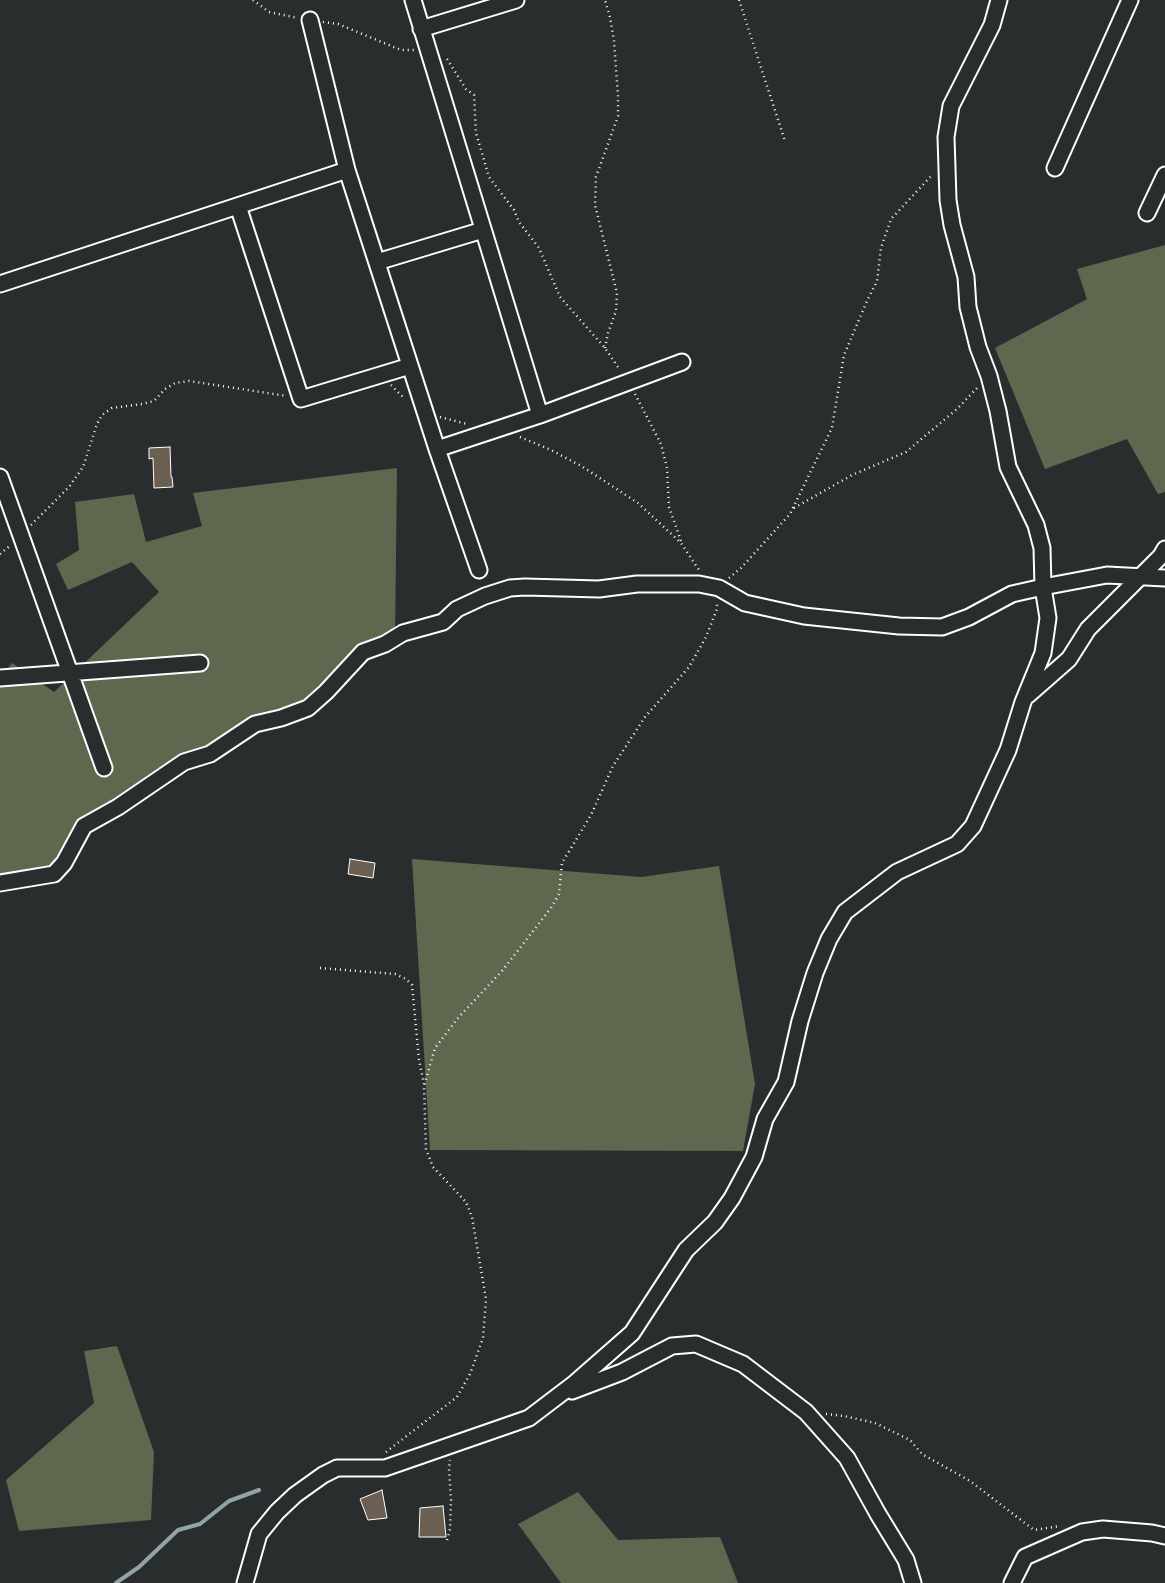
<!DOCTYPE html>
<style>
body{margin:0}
canvas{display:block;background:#2a2d2e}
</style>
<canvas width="1165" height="1583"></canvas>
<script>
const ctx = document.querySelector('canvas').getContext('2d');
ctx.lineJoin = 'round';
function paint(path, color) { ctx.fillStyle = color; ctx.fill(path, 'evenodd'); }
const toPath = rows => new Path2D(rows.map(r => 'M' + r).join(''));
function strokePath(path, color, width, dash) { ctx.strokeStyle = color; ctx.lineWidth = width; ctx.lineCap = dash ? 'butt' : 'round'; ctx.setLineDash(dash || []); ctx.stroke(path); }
const green = toPath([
 [1165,245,1165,492,1158,494,1127,439,1045,469,995,348,1087,299,1077,269],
 [397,468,395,638,363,652,326,692,255,724,84,826,64,863,0,883,0,678,12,663,54,692,159,592,132,562,68,590,56,564,79,550,75,502,134,494,146,542,202,526,193,493],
 [412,859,641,877,719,866,755,1084,743,1151,430,1150],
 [117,1346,154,1452,151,1520,19,1531,6,1480,94,1403,84,1351],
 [578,1492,618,1540,720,1537,738,1583,561,1583,518,1524]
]);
const stream = toPath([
 [116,1583,139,1567,178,1530,200,1524,229,1501,259,1490]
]);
const building = toPath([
 [170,447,171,477,172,477,173,487,154,488,153,458,149,459,149,448,170,447],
 [350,859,375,863,373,878,348,874,350,859],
 [382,1490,387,1518,368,1520,360,1499,382,1490],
 [443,1506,446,1537,419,1537,420,1508,443,1506]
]);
const path = toPath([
 [253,0,269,12,298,18],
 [739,0,785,141],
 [323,22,338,24,401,50,415,50],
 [447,59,466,89,474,95,476,133,489,177,514,210,519,222,539,248,560,297,605,348,620,370],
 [605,348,608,333,616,311,617,293,595,205,596,177,618,116,618,96,614,41,610,17,605,0],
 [391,385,405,399],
 [635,394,661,444,667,468,669,507,681,541],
 [440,417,467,424],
 [520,437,551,450,583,467,638,503,681,543,699,570],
 [794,508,852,475,906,452,957,409,977,388],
 [31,525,69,487,83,467,97,424,102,415,112,408,142,404,154,401,165,389,175,383,189,381,287,396],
 [0,554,11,545],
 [729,578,741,568,790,514,832,428,844,355,867,301,877,281,881,248,891,219,933,174],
 [320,968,395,974,406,979,412,985,419,1060,424,1084],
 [826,1414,844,1416,875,1423,910,1440,922,1454,970,1481,1034,1530,1060,1526],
 [386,1452,457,1397,470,1374,483,1338,486,1299,472,1217,466,1202,433,1167,426,1149,424,1086,435,1048,458,1018,502,971,551,908,559,894,562,863,591,815,613,766,645,717,689,667,706,637,717,609,717,604],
 [447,1540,450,1529,451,1500,449,1469,450,1460]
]);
const street = toPath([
 [413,0,540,415],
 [310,20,347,170,437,449,479,570],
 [421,29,516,0],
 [1055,168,1130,0],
 [238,206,301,399,410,366],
 [1147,213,1165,175],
 [377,262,483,230],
 [0,284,347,170],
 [437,449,540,415,682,362],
 [0,477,104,768],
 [0,678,200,663],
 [1028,695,1069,659,1088,629,1161,556,1165,549],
 [0,883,54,874,64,863,84,826,118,807,184,762,210,754,255,724,281,718,308,708,326,692,363,652,385,644,403,633,443,622,457,609,485,596,510,588,525,587,599,589,637,584,699,584,719,588,745,603,804,616,899,626,942,627,969,617,1012,594,1043,587,1107,575,1165,578],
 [572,1391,622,1372,672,1346,696,1344,743,1364,806,1412,847,1458,878,1514,906,1560,913,1583],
 [245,1583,259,1534,277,1512,295,1495,323,1475,337,1468,385,1468,529,1418,575,1383,632,1333,686,1250,715,1222,732,1198,754,1157,765,1119,786,1082,800,1021,815,973,829,939,845,912,897,872,957,844,973,826,1008,750,1023,702,1043,653,1048,618,1043,587,1042,548,1036,525,1008,467,998,411,989,376,978,347,968,307,966,277,952,225,948,200,946,137,951,106,992,25,999,0],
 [1012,1583,1025,1557,1082,1532,1103,1529,1152,1533,1165,1536]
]);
paint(green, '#5d684f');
strokePath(stream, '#92a3a7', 4);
paint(building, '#6a5f51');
strokePath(building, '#fff', 1);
strokePath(street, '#fff', 19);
strokePath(path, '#fff', 2.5, [1, 4]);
strokePath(street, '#2a2d2e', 15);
</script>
